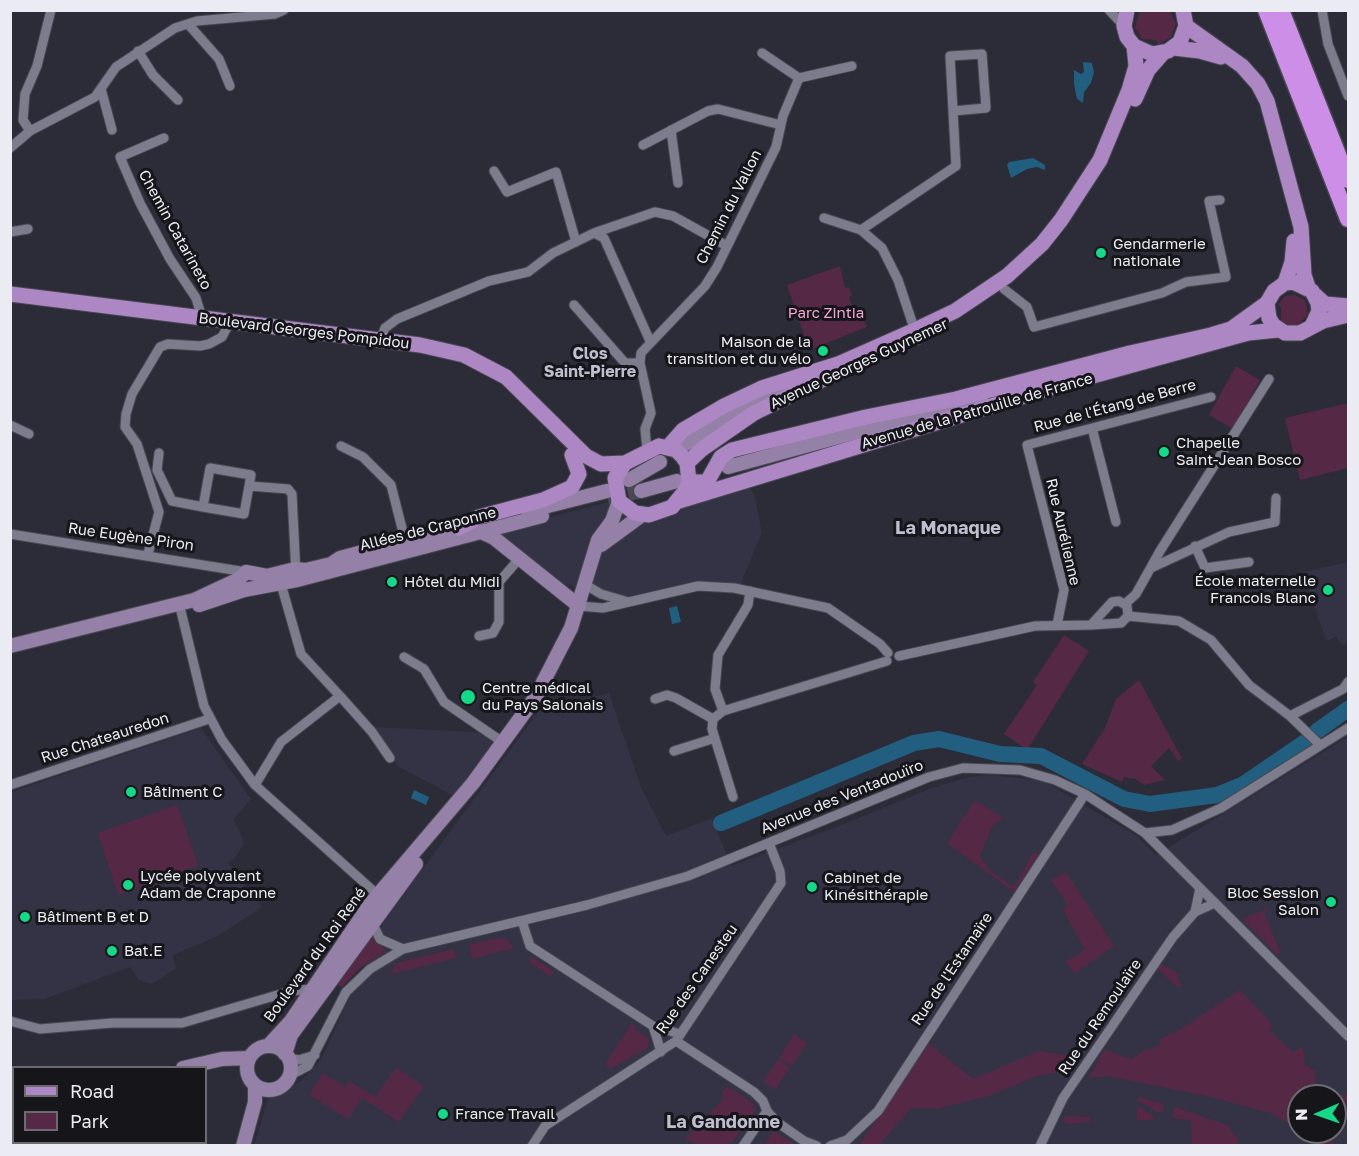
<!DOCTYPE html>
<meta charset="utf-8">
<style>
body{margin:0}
#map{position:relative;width:1359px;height:1156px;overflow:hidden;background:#2c2b38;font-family:"Golos Text",sans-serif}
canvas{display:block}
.frame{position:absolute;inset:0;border:12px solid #ebebf3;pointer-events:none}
.legend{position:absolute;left:12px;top:1066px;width:195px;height:78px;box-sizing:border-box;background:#15151a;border:2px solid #6b6b71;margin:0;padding:8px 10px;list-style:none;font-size:18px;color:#ebebf3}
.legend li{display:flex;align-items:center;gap:12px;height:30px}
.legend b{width:30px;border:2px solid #6b6b71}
.north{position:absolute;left:1287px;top:1084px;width:60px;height:60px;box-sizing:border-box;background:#15151a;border:2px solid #6b6b71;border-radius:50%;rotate:268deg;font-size:16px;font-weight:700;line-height:24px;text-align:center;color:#ebebf3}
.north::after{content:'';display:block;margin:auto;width:21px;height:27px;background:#15d989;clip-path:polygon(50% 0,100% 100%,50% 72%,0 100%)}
</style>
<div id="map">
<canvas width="1359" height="1156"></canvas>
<div class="frame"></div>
<ul class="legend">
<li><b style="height:8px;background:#ad87c3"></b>Road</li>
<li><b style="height:16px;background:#552946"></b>Park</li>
</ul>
<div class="north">N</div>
</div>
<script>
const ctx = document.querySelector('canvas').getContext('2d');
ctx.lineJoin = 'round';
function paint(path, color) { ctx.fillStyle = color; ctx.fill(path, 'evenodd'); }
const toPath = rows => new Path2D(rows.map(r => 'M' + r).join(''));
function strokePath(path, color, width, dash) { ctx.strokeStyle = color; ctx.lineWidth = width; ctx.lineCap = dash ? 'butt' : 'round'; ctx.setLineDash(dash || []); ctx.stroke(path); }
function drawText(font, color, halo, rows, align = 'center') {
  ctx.font = font + ' "Golos Text",sans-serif'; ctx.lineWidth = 6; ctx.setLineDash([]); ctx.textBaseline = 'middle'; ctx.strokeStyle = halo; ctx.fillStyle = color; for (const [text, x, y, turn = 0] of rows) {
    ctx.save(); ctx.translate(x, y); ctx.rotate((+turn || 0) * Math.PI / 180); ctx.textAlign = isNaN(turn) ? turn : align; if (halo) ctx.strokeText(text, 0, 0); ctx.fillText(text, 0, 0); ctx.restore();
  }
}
const built = toPath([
 [748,483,755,498,762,533,739,587,695,583,626,598,575,587,560,583,489,533,616,500,644,521,655,522,677,514,684,507],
 [1348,562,1348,642,1342,646,1336,637,1326,641,1303,572],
 [609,693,641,787,666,836,712,818,731,866,834,828,932,788,969,777,992,775,1043,781,1137,836,1156,855,1348,737,1348,1145,254,1146,268,1098,301,1081,321,1060,383,923,540,709],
 [1299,1096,1335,1096,1335,1132,1299,1132],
 [375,727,488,733,499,742,453,796,398,766,373,730],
 [201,728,251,799,234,819,244,843,235,858,228,863,262,907,218,936,173,955,176,969,151,984,139,980,130,967,45,999,11,1000,11,792]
]);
const green = toPath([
 [1140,10,1170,11,1176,24,1171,37,1159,44,1156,40,1142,39,1135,27],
 [840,266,845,288,849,287,852,296,849,297,853,309,858,317,862,316,867,327,809,350,787,285],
 [1295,295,1305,300,1308,314,1299,324,1289,325,1281,320,1281,307,1278,305,1285,296],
 [1236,366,1260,380,1233,429,1209,415],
 [1348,403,1348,468,1300,480,1285,418],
 [1064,635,1089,651,1027,750,1004,734,1037,685,1033,682],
 [1139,680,1182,759,1178,761,1169,748,1151,766,1165,780,1144,785,1135,779,1124,777,1122,782,1082,764,1105,728,1116,699],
 [975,800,1003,818,992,826,980,856,989,870,1014,887,1033,853,1039,854,1014,892,947,843],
 [177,805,198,865,118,895,98,833],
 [1066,872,1114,946,1074,974,1066,961,1085,950,1063,910,1068,905,1051,880],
 [1270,908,1265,914,1280,952,1278,955,1242,919],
 [371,933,386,951,361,967,342,987,335,984],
 [497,938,508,940,513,948,472,959,469,945],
 [453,949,457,958,391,974,396,963],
 [530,956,555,972,549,976,529,962],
 [1161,964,1181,975,1177,978,1182,985,1178,988,1158,969],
 [1240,990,1272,1024,1270,1031,1293,1052,1303,1047,1305,1065,1316,1071,1315,1085,1324,1094,1299,1096,1299,1129,1270,1113,1211,1097,1108,1076,1089,1078,1104,1050,1132,1059,1146,1048,1149,1051,1161,1043,1159,1039,1176,1032],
 [632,1023,636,1026,635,1030,649,1038,648,1048,610,1069,605,1064],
 [794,1034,807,1043,792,1066,779,1058],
 [929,1044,973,1079,1039,1051,1079,1057,1069,1074,1058,1072,1036,1076,989,1096,939,1108,911,1108,879,1145,859,1145],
 [778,1059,790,1068,775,1090,763,1082],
 [396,1068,424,1086,399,1122,362,1098,348,1119,309,1095,323,1073,345,1087,349,1081,375,1097],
 [727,1086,754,1104,755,1111,730,1145,696,1145,684,1137,697,1129,724,1097,722,1093],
 [1336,1095,1348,1095,1348,1113,1335,1099],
 [1139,1097,1163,1104,1165,1111,1157,1112,1138,1101],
 [1137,1106,1154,1116,1154,1120,1137,1120],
 [1175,1107,1227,1125,1238,1139,1238,1145,1192,1145,1191,1120,1172,1118],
 [1065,1116,1090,1117,1090,1122,1068,1124,1062,1121],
 [773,1131,796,1145,764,1145],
 [1303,1132,1323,1132,1335,1145,1315,1145]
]);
const water = toPath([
 [1083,62,1092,63,1094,72,1091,83,1084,92,1083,103,1077,99,1074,84,1074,70,1081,74,1084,72],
 [1033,158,1045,165,1045,170,1037,167,1027,169,1011,178,1007,165,1009,162],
 [677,606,681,622,672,624,669,608],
 [414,790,429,797,426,805,411,798]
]);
const river = toPath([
 [1317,731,1348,709],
 [721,823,914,743,939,739,1000,754,1041,756,1124,799,1150,804,1217,795,1242,785,1305,742]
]);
const secondaryTunnel = toPath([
 [608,500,641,491]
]);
const minor = toPath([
 [1109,10,1124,26],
 [1322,10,1328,44,1348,96],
 [188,24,219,59,230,86],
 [138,51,153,75,178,100],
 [762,53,799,78],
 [101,89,112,130],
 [671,130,678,183],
 [30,131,23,120,25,94,37,66,51,10],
 [164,138,120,157,140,203,170,259,196,298,202,318],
 [643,145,708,111,718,109,781,125],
 [10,148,30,131,95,97,116,67,175,28,197,21,275,14,284,10],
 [494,171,507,192,556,172,576,242],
 [824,218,861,230,882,248,898,280,918,340],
 [861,230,956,166,950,56,982,54,986,108,953,111],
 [10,232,28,229],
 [594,233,655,212,673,216,727,246],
 [1004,289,1027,307,1034,327,1162,293,1186,282,1226,277,1209,201,1220,200],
 [574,305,625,363,640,363],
 [380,341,385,328,397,319,489,281,528,272,553,253,594,233,604,238,650,341],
 [10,425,29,434],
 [1092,428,1116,522],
 [341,446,363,457,391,485,406,544],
 [647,450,645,429,651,413,640,363,641,353,705,286,717,267,776,147,783,116,799,78,852,66],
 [159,453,157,470,172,501,203,507,210,468,251,475,244,514,203,507],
 [249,486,288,489,292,494,296,575],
 [10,534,246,572],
 [1195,546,1205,568,1249,562],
 [148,554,159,512,137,444,125,427,126,414,132,394,160,347,168,344,200,346,209,344,222,337,230,322],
 [1151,568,1229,532,1275,522,1276,498],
 [586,585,601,594,625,601],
 [179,603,204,706,222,740,255,785,378,895],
 [1125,604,1136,594,1160,551,1269,379],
 [579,606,603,608,698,586,734,588,828,608,880,644,888,653],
 [1128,616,1179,621,1211,640,1249,685,1290,716,1320,745],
 [1057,625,1064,590,1027,445,1211,397],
 [479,636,493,633,499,622,499,582,519,559],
 [899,656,1035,626,1091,625,1121,623,1128,616,1127,606,1119,601,1112,602,1091,625],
 [404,657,424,669,444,702,504,743],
 [340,696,372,732,390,758],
 [655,699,667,695,676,698,713,719],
 [723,711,715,689,718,655,748,605,750,591],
 [1290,716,1343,689,1348,682],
 [674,751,715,738],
 [10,785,209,719],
 [255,785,281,742,340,696,301,654,281,584],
 [733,797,712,729,713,719,723,711,887,661],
 [1145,833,1172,830,1221,808,1348,728],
 [1195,912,1200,888],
 [522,921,530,946,653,1026],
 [372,922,380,939,403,949],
 [10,1021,40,1029,112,1023,182,1023,291,991,311,989],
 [676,1041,754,1092,763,1101,767,1111,777,1122,804,1141,817,1146],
 [661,1052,653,1026,680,1034],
 [288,1058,299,1060,315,1055],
 [289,1076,308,1066,346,992,370,969,403,949,587,905,688,876,929,777,963,768,1020,770,1055,780,1085,794,1145,833,1348,1036],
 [532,1146,545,1126,676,1041,781,883,780,871,769,843],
 [743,1146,767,1111],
 [830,1146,847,1140,878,1111,1085,794],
 [1040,1146,1063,1098,1173,937,1195,912,1215,903]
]);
const secondary = toPath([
 [686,444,761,401,803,380],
 [728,467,886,424,982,402],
 [629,480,660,462],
 [641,491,677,481],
 [528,511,607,491],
 [483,533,494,538,579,606],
 [601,545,642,515],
 [199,605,244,590,297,580,542,516],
 [10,646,194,600,239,579,246,572,267,576,295,569,306,570,331,564,340,558,370,550,387,550,468,525],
 [268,1046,291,1021,371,903,473,783,535,698,571,628,598,540,612,521,619,501],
 '247 1068a22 22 0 1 1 44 0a22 22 0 1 1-44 0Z',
 [285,1054,291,1035,416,864],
 [183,1068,222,1059,249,1058],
 [10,1109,14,1109],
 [243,1146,255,1102,255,1085]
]);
const primary = toPath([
 [1127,10,1124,26,1127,37,1134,46,1152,54,1168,51,1180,42,1186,26,1183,10],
 [1186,26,1242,66,1258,84,1267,101,1301,227,1304,275,1308,287],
 [1174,48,1200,51,1221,57],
 [1135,99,1148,70,1163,53],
 [1285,283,1292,262,1294,241],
 [10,294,420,345,464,355,506,377,586,456,601,464,625,463],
 [1315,295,1325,304,1348,306],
 [1312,326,1319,311,1318,303,1312,291,1293,282,1285,283,1274,291,1267,303,1269,318,1273,325,1285,333,1300,333,1323,321,1348,315],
 [659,446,676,450,682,456,687,463,689,482,685,491,672,507,649,515,635,513,619,501,615,478,625,463,659,446],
 [668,447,683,430,724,406,762,388,838,364,915,330,955,311,1007,276,1042,244,1061,220,1100,160,1129,90,1136,66,1134,46],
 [687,463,702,449,754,413,846,368],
 [689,482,707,482,721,457,732,450,866,417,956,399,1130,353,1211,335,1231,329,1267,303],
 [679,501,1060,385,1248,333,1278,330],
 [459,528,479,517,543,500,572,487,579,474,572,455]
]);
const motorway = toPath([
 [1266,10,1348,219],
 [1281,10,1348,180]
]);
const markers = [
 [1101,253,6,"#15d989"],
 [823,351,6,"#15d989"],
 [1164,452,6,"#15d989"],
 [392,582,6,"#15d989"],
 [1328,590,6,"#15d989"],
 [468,697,8,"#15d989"],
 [131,792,6,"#15d989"],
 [128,885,6,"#15d989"],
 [812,887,6,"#15d989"],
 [1331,902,6,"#15d989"],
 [25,917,6,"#15d989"],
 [112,951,6,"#15d989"],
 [443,1114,6,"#15d989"]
];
const streetNames = [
 ["Chemin du Vallon",729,207,-63],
 ["Chemin Catarineto",175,230,61],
 ["Boulevard Georges Pompidou",304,331,7],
 ["Avenue Georges Guynemer",859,364,-25],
 ["Rue de l'Étang de Berre",1115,406,-15],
 ["Avenue de la Patrouille de France",977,411,-16],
 ["Allées de Craponne",428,529,-14],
 ["Rue Aurélienne",1063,532,77],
 ["Rue Eugène Piron",131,537,8],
 ["Rue Chateauredon",105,738,-18],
 ["Avenue des Ventadouïro",842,797,-22],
 ["Boulevard du Roi René",315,955,-54],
 ["Rue de l'Estamaïre",952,969,-56],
 ["Rue des Canesteu",697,979,-55],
 ["Rue du Remoulaïre",1100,1017,-56]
];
const poiNames = [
 ["Gendarmerie",1113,244],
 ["nationale",1113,261],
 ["Maison de la",811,342,"right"],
 ["transition et du vélo",811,359,"right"],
 ["Chapelle",1176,443],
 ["Saint-Jean Bosco",1176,460],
 ["École maternelle",1316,581,"right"],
 ["Francois Blanc",1316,598,"right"],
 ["Hôtel du Midi",404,582],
 ["Centre médical",482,688],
 ["du Pays Salonais",482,705],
 ["Bâtiment C",143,792],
 ["Lycée polyvalent",140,876],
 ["Adam de Craponne",140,893],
 ["Cabinet de",824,878],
 ["Kinésithérapie",824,895],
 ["Bloc Session",1319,893,"right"],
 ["Salon",1319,910,"right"],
 ["Bâtiment B et D",37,917],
 ["Bat.E",124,951],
 ["France Travail",455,1114]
];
const parkNames = [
 ["Parc Zintia",826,313]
];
const neighbourhoodNames = [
 ["Clos",590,354],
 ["Saint-Pierre",590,372]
];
const quarterNames = [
 ["La Monaque",948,528],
 ["La Gandonne",723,1122]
];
paint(built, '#343245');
paint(green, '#552946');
paint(water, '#225e7f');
strokePath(river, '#225e7f', 16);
strokePath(secondaryTunnel, '#494854', 14, [14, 7]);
strokePath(minor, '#484852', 11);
strokePath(secondary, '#484852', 16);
strokePath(primary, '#484852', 17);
strokePath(motorway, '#484852', 19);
strokePath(minor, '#7d7c8c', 9);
strokePath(secondary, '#9581a8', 14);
strokePath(primary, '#ad87c3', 15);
strokePath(motorway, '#cd8ee8', 16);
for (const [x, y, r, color] of markers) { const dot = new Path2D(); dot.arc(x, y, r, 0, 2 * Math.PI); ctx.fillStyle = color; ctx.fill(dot); strokePath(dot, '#15151a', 2); }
drawText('15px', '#ebebf3', '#15151a', streetNames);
drawText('15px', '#ebebf3', '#15151a', poiNames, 'left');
drawText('15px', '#f3a5d6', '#15151a', parkNames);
drawText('bold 16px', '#bfbecf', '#15151a', neighbourhoodNames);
drawText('bold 18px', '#bfbecf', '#15151a', quarterNames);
</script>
